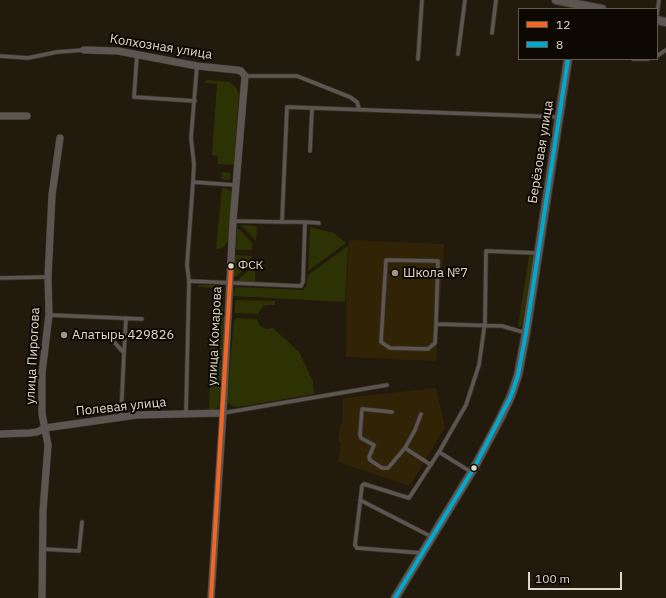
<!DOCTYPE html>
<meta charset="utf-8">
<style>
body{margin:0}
#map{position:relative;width:666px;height:598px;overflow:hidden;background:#211a0d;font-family:"IBM Plex Sans",sans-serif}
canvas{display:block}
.legend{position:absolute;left:518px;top:8px;width:140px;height:52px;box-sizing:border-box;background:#0d0802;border:1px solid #615b52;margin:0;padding:5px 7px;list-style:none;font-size:12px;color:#e0d7c9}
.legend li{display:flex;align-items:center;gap:8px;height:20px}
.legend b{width:20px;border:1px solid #615b52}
.scale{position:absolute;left:528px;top:572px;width:94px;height:18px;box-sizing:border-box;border:2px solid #e0d7c9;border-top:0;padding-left:5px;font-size:12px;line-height:14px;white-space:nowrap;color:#e0d7c9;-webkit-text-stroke:3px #0d0802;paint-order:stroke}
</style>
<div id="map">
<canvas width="666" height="598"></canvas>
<ul class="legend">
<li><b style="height:5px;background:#f26522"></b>12</li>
<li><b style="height:5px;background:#00a9ce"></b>8</li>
</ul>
<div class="scale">100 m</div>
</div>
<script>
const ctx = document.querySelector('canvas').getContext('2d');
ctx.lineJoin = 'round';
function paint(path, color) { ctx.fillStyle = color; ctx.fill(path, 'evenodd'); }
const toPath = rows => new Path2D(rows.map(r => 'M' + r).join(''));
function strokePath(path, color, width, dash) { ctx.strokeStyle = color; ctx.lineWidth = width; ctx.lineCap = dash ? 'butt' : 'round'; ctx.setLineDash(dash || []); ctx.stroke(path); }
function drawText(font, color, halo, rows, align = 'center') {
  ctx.font = font + ' "IBM Plex Sans",sans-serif'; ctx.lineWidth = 4; ctx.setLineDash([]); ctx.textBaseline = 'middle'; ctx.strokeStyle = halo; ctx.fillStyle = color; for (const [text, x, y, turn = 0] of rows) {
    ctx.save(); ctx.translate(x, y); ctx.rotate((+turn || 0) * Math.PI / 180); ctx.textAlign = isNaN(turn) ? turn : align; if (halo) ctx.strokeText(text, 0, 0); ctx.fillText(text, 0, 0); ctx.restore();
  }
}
const built = toPath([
 [349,240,444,244,436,361,346,357,346,302],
 [436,388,445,427,410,486,338,462,341,442,338,442,340,424,342,424,343,398]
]);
const green = toPath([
 [206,80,229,82,235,86,239,94,234,165,218,164,218,156,212,155,217,84,205,83],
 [222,172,231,173,230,180,221,179],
 [222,187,231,191,232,195,229,238,225,246,222,248,216,249],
 [241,225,257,226,256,241],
 [310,227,334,233,346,243,308,271],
 [237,229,239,229,252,243,252,250,236,250],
 [348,246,345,302,233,296,234,290,236,287,303,290,306,287,308,275],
 [235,255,252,256,251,262,236,277,233,277],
 [529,255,532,256,533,259,522,323,521,326,518,327],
 [255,264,255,282,237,281],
 [198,285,217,285,222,289,223,293,216,288,198,287],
 [213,291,222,296,223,315,224,317,219,406,215,411,209,410],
 [235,300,275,301,275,305,268,305,263,306,258,314,235,313],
 [237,318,257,319,260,326,266,329,273,328,299,352,313,381,314,394,238,407,232,406,228,403,227,396,234,320]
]);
const service = toPath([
 [657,14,659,0],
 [492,33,496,0],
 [458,54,465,0],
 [137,55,134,97,195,101],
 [0,56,28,58,57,52,84,50],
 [657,56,666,50],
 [418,59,422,0],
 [633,59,648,59],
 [245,76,297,76,350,97,357,102,359,109],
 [310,151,312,108],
 [193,182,194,164,191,138,197,66],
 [233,221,282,222,287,107,559,117],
 [305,222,319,223],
 [0,278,48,277],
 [189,281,301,286,303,282,305,222,282,222],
 [49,315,142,319],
 [436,324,438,261,386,260,381,342,390,348,428,349,435,343,436,324,502,326,526,333],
 [107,334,124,353,121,417],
 [124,353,126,318],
 [392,412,362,409,360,435,361,438,374,445,369,457,370,460,382,468,388,468,405,448],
 [186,413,189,281,187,265,193,182,235,185],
 [223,413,387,385],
 [421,414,415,430,405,448,431,465],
 [439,452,466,405,479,365,485,322,486,251,538,253],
 [360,500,432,537],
 [42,549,79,551,82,522],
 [422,553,357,548,355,545,362,486,364,484,409,498,439,452,471,472]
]);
const minor = toPath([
 [84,50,118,51,197,66,237,70,241,71,245,76,233,221,223,413,211,598],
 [0,116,27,116],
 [0,434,29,433,37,432,45,428,137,415,223,413],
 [42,598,43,511,48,445,42,414,42,373,49,315,48,277,52,195,60,138]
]);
const tertiary = toPath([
 [556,0,602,9],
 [657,20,666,22],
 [395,598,474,468,500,419,511,396,518,375,526,333,568,59]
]);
const bus1 = toPath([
 [211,598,231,266]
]);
const bus2 = toPath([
 [395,598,474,468,511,396,518,375,526,333,568,59]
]);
const markers = [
 [231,266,3.5,"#e0d7c9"],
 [395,273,4,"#9d9587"],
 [64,335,4,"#9d9587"],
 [474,468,3.5,"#e0d7c9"]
];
const busNames = [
 ["ФСК",238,266]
];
const streetNames = [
 ["Колхозная улица",161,47,9],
 ["Берёзовая улица",541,152,-81],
 ["улица Комарова",215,336,-87],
 ["улица Пирогова",33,356,-87],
 ["Полевая улица",121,407,-6]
];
const poiNames = [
 ["Школа №7",403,273],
 ["Алатырь 429826",72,335]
];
paint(built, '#312305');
paint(green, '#2d3204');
strokePath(service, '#3a3429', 5);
strokePath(minor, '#3a3429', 8);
strokePath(tertiary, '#3a3429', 10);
strokePath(service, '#5d5551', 3.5);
strokePath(minor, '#5d5551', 7);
strokePath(tertiary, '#5d5551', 8);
strokePath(bus1, '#f26522', 4);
strokePath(bus2, '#00a9ce', 4);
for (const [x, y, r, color] of markers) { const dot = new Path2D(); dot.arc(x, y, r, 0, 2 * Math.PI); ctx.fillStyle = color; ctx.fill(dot); strokePath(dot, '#0d0802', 1.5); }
drawText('12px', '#e0d7c9', '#0d0802', busNames, 'left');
drawText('13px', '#e0d7c9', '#0d0802', streetNames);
drawText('13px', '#e0d7c9', '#0d0802', poiNames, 'left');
</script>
